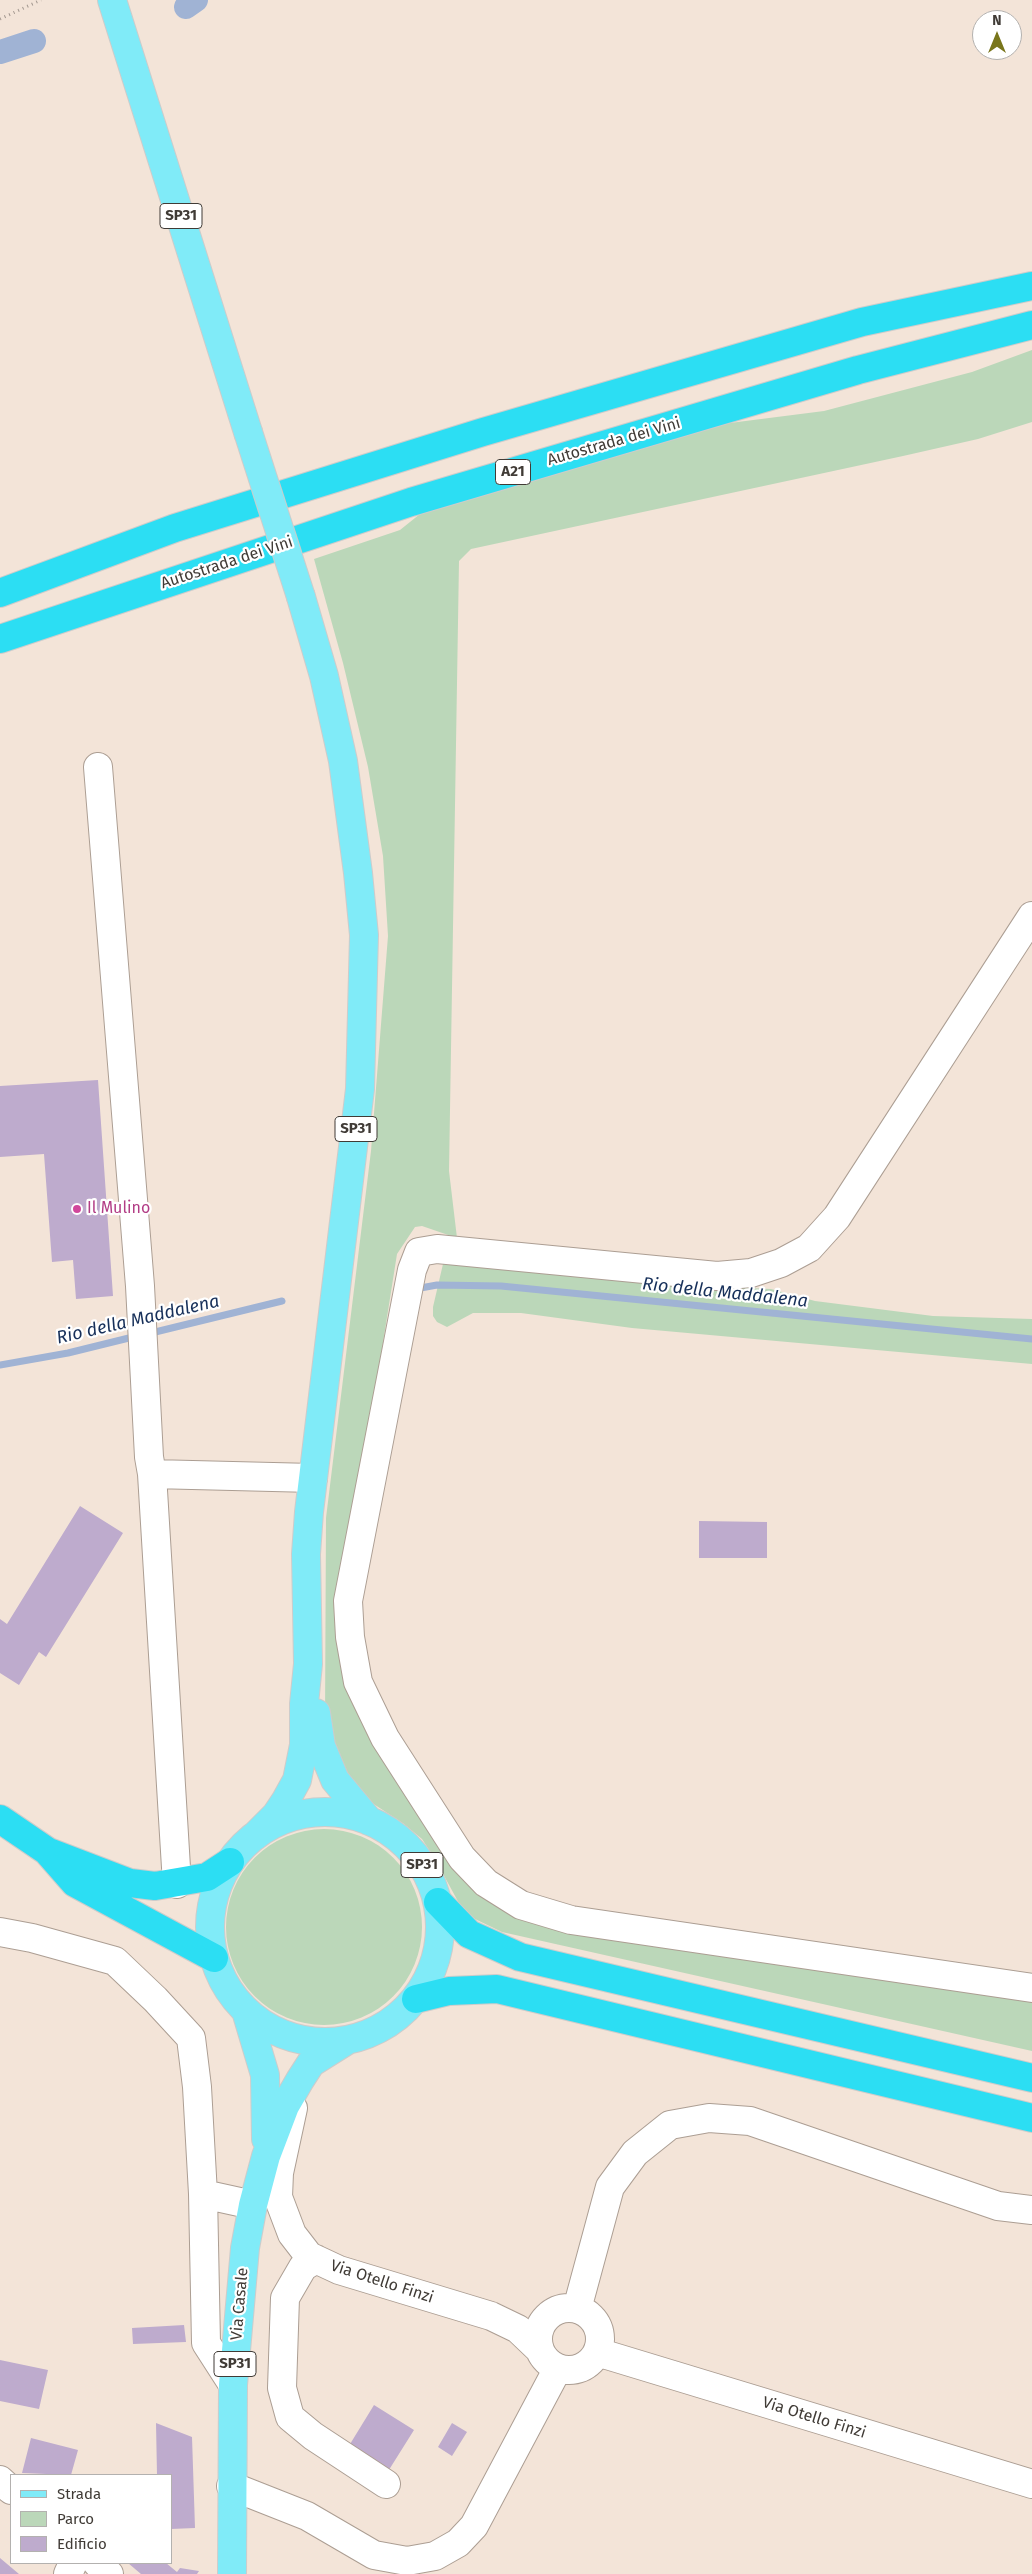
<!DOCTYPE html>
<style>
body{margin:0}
#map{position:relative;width:1032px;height:2574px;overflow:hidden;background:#f3e4d8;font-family:"Fira Sans",sans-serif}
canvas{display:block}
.legend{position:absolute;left:10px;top:2474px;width:162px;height:90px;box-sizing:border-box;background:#fff;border:1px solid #b3b1af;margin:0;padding:6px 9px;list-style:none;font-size:15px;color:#403b36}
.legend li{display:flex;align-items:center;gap:10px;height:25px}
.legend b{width:25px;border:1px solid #b3b1af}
.north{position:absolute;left:972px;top:10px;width:50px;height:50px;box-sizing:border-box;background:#fff;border:1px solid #b3b1af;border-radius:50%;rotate:0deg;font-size:14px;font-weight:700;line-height:20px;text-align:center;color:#403b36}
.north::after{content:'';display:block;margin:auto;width:18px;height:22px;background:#79761c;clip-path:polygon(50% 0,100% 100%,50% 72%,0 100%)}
</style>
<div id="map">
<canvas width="1032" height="2574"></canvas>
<ul class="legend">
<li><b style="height:6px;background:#80ebf8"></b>Strada</li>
<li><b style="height:14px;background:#bbd7b9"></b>Parco</li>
<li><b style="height:14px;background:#beabcd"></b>Edificio</li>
</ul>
<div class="north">N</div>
</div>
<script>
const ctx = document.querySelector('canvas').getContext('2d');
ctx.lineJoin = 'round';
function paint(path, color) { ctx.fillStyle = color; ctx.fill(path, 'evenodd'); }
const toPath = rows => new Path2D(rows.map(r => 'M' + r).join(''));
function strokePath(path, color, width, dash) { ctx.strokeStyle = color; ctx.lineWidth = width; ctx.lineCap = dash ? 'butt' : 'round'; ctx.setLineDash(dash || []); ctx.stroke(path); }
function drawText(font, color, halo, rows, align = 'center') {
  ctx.font = font + ' "Fira Sans",sans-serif'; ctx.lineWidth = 4.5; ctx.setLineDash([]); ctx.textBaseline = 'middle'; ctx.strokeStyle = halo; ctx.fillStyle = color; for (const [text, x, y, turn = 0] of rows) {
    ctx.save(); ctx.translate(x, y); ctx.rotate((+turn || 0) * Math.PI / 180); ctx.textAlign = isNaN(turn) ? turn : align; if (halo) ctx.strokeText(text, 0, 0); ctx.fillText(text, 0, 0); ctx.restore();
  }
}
const green = toPath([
 [1032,350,1032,422,978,439,903,456,471,549,459,561,449,1171,457,1238,422,1226,415,1227,397,1254,344,1589,343,1647,495,1898,1032,1999,1032,2051,502,1932,475,1919,461,1907,435,1859,422,1839,404,1824,360,1795,337,1767,325,1721,326,1518,371,1151,388,936,383,856,368,767,343,663,314,559,400,530,420,514,722,424,824,411,972,372],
 [481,1262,674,1285,771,1289,815,1301,933,1316,1032,1319,1032,1364,632,1328,521,1313,473,1313,447,1327,437,1322,433,1316,433,1307,443,1264],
 '226 1927a98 98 0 1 1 196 0a98 98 0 1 1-196 0Z'
]);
const stream = toPath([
 [415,1289,437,1285,501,1286,1032,1339],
 [147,1334,282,1301],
 [0,1365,68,1353,137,1336]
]);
const canal = toPath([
 [186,7,196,0],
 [0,52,34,41]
]);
const building = toPath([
 [98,1080,113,1296,76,1299,73,1260,52,1262,44,1154,0,1157,0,1086],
 [80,1506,123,1533,46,1657,39,1652,19,1685,0,1673,0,1619,7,1624],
 [699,1521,767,1522,767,1558,699,1558],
 [184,2325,186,2342,133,2344,132,2328],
 [0,2360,48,2370,39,2409,0,2401],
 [374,2405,414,2430,387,2473,347,2449],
 [156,2423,192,2437,195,2528,171,2529,171,2475,157,2475],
 [452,2423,467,2432,452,2456,438,2447],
 [31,2438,78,2450,71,2475,22,2473],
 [0,2558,19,2574,0,2574],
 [128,2563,166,2563,177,2572,180,2568,199,2571,197,2574,141,2574]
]);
const path = toPath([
 [0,19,41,0]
]);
const minor = toPath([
 [98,767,140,1286,149,1457,152,1474,313,1478],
 [1032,916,837,1217,809,1248,781,1263,751,1273,717,1276,437,1249,419,1252,412,1270,348,1601,350,1637,358,1682,385,1738,462,1858,486,1883,521,1905,571,1920,1032,1988],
 [152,1474,177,1884],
 [0,1932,32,1938,115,1961,155,1999,191,2038,197,2087,203,2194,206,2343,233,2385],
 [293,2108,279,2173,278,2197,292,2234,309,2256,339,2270,491,2316,518,2329,540,2350],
 [203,2194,253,2205],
 [316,2259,303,2267,285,2298,282,2388,290,2417,313,2436,386,2484],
 '538 2339a31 31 0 1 1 62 0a31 31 0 1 1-62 0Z',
 [577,2309,610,2187,635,2153,670,2125,709,2118,750,2121,998,2206,1032,2210],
 [597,2352,1032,2484],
 [0,2480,11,2490],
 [231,2486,307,2516,374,2555,407,2561,435,2556,458,2543,474,2526,558,2368],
 [97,2563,109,2574],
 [68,2574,73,2563]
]);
const major = toPath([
 [112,0,248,432],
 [316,1713,321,1746,335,1780,369,1821],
 '210 1927a115 115 0 1 1 230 0a115 115 0 1 1-230 0Z',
 [255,1836,276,1815,286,1800,297,1780,304,1745,304,1704,308,1664,306,1554,309,1512,360,1089,364,935,358,873,343,761,324,676,301,597],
 [246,2011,265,2075,266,2139],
 [232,2574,233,2385,245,2248,253,2205,266,2156,285,2106,300,2080,311,2063,346,2041]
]);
const highway = toPath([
 [0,593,175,528,483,432,862,322,1032,286],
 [0,639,411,502,858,370,1032,325],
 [0,1819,47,1851,75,1883,214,1958],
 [49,1852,130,1883,155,1886,207,1877,230,1862],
 [438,1902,469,1934,520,1957,1032,2078],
 [416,1999,449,1991,497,1989,1032,2118]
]);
const majorBridge = toPath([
 [248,432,301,597]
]);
const markers = [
 [77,1209,5,"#d1479c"]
];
const shields = [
 [181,216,42],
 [513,472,35],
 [356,1129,42],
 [422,1865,42],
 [235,2364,42]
];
const shieldNames = [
 ["SP31",181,216],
 ["A21",513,472],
 ["SP31",356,1129],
 ["SP31",422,1865],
 ["SP31",235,2364]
];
const streetNames = [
 ["Autostrada dei Vini",614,442,-16],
 ["Autostrada dei Vini",227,563,-18],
 ["Via Otello Finzi",382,2282,18],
 ["Via Casale",240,2304,-85],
 ["Via Otello Finzi",814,2418,17]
];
const hotelNames = [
 ["Il Mulino",87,1209]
];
const waterNames = [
 ["Rio della Maddalena",725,1293,6],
 ["Rio della Maddalena",138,1320,-13]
];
paint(green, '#bbd7b9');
strokePath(stream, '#a0b3d4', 7);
strokePath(canal, '#a0b3d4', 24);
paint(building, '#beabcd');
strokePath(minor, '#ac9e93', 30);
strokePath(major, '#cdcccb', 30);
strokePath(highway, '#cdcccb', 30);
strokePath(path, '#a2978f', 3, [1, 4]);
strokePath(minor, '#fff', 28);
strokePath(major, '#80ebf8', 28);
strokePath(highway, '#2cdef3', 28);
strokePath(majorBridge, '#cdcccb', 30, []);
strokePath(majorBridge, '#80ebf8', 28);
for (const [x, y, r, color] of markers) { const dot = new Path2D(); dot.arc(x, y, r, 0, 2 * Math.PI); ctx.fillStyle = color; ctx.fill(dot); strokePath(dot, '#fff', 2); }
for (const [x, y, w] of shields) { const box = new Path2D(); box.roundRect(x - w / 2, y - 12.5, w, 25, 4); ctx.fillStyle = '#fff'; ctx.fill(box); strokePath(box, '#403b36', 1); }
drawText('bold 15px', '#403b36', null, shieldNames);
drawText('16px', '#403b36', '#fff', streetNames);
drawText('16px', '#b23c85', '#fff', hotelNames, 'left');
drawText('italic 18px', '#17305a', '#fff', waterNames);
</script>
